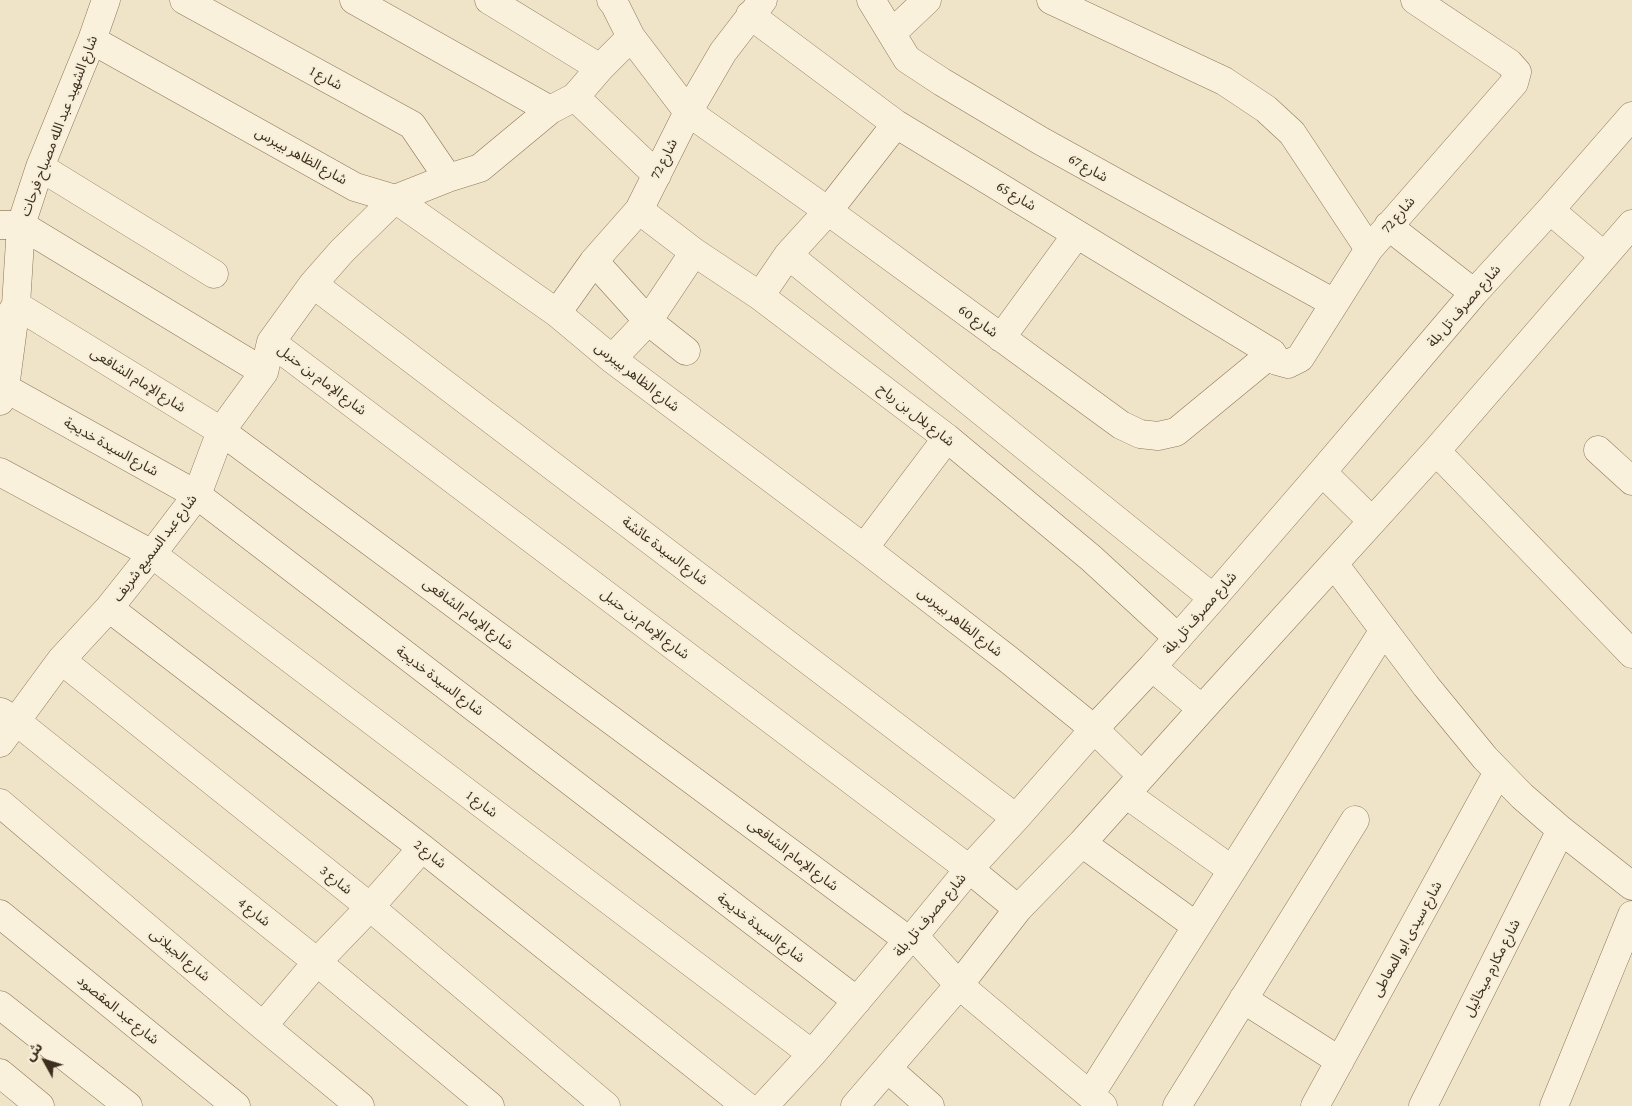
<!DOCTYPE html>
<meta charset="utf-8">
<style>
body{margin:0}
#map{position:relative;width:1632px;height:1106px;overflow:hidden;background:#f0e4c8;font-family:"Crimson Pro","Noto Sans Arabic",serif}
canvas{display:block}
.north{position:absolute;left:20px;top:1036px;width:50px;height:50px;-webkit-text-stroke:4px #f7eed8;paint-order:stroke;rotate:309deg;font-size:14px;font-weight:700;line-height:20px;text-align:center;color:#3d2e20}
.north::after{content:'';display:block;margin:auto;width:18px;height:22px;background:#3d2e20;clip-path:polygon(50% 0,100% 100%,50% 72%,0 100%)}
</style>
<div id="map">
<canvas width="1632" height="1106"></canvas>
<div class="north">ش</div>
</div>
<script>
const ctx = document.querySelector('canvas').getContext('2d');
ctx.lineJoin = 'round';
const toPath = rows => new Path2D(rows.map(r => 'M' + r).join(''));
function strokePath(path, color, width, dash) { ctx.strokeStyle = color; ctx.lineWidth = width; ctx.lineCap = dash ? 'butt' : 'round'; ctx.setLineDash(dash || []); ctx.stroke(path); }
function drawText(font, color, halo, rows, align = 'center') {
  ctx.font = font + ' "Crimson Pro","Noto Sans Arabic",serif'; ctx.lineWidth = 4; ctx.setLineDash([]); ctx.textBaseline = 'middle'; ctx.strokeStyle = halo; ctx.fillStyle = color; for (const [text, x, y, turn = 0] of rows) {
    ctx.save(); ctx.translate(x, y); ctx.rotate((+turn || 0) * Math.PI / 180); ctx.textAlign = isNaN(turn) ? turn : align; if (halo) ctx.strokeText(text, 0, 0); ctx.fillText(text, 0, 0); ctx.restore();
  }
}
const street = toPath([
 [184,0,412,125,448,178],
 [354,0,550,110],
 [489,0,600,68],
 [611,0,615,5,631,37,688,112,828,211,1121,425,1140,434,1158,436,1176,432,1272,353],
 [871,0,907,59,942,82,1041,141,1334,303],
 [1051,0,1224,81,1266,109,1292,133,1369,249],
 [750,15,896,124,1272,353,1277,361,1288,364,1300,358,1369,249,1514,83,1517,72,1509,63,1415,0],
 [892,33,927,0],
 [92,40,355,187,395,199,557,313,612,359,864,548,1009,660,1094,729,1142,776],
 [575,97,657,175],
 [40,167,214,274],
 [639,210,694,252,760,296,947,438,1091,558,1178,638],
 [1550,210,1604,256],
 [21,225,264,372],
 [1388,226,1474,293],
 [788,255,1213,598],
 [594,261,648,321,686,351],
 [313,284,1016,818],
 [760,296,788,255,828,211,896,124],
 [557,313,594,261,639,210,688,112,723,52,763,0],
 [0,332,16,305,221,431,908,940],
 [1001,338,1077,234],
 [271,342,969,869,1018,909],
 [612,359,648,321,694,252],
 [5,388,197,495,857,1001],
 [0,401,5,388,16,305,21,225,40,167,92,40,106,0],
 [1598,450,1632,481],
 [1436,451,1632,654],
 [0,472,152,554,812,1054],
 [1322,472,1372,521],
 [864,548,947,438],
 [1334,564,1426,686,1485,758,1522,796,1561,830,1632,886],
 [109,608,422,848,746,1106],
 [61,660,370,907,606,1106],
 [1152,667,1202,709],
 [1,712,16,721,317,962,490,1106],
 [0,743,61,660,109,608,152,554,197,495,221,431,264,372,271,342,313,284,342,251,395,199,448,178,480,168,550,110,575,97,600,68,631,37],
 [1126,794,1232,870],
 [0,803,263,1026,360,1106],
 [1082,843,1196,926],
 [0,914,236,1106],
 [914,936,959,985,1103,1106],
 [1243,999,1340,1061],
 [0,1005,128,1106],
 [263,1026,317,962,370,907,422,848],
 [888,1069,930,1106],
 [0,1073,40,1106],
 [1090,1095,1384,630],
 [764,1106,812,1054,908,940,914,936,969,869,1016,818,1094,729,1152,667,1213,598,1322,472,1474,293,1550,210,1632,116],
 [855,1106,959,985,1018,909,1082,843,1202,709,1436,451,1632,224],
 [1177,1106,1355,820],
 [1315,1106,1498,772],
 [1423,1106,1561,830],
 [1554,1106,1632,915]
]);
const secondary = toPath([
 [0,225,21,225]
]);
const streetNames = [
 ["شارع 1",326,78,29],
 ["شارع الشهيد عبد الله مصباح فرحات",59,126,-69],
 ["شارع الظاهر بيبرس",301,156,29],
 ["شارع 72",664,159,-63],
 ["شارع 67",1088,168,29],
 ["شارع 65",1016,196,31],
 ["شارع 72",1398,215,-49],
 ["شارع مصرف تل بلة",1464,306,-49],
 ["شارع 60",978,321,36],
 ["شارع الظاهر بيبرس",637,377,38],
 ["شارع الإمام الشافعى",138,380,32],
 ["شارع الإمام بن حنبل",322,380,37],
 ["شارع بلال بن رباح",916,415,38],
 ["شارع السيدة خديجة",111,447,29],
 ["شارع عبد السميع شريف",155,548,-53],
 ["شارع السيدة عائشة",665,551,37],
 ["شارع مصرف تل بلة",1200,613,-49],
 ["شارع الإمام الشافعى",468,614,37],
 ["شارع الظاهر بيبرس",960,622,38],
 ["شارع الإمام بن حنبل",645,624,37],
 ["شارع السيدة خديجة",440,681,37],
 ["شارع 1",482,804,37],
 ["شارع 2",430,854,38],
 ["شارع الإمام الشافعى",793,855,37],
 ["شارع 3",336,880,39],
 ["شارع 4",254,912,39],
 ["شارع مصرف تل بلة",930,915,-50],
 ["شارع السيدة خديجة",761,928,37],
 ["شارع سيدى ابو المعاطى",1407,939,-61],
 ["شارع الجيلانى",180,955,40],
 ["شارع مكارم ميخائيل",1492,968,-63],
 ["شارع عبد المقصود",118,1010,39]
];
strokePath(street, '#8d765c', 29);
strokePath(secondary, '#6f573f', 29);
strokePath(street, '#faf1dc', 28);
strokePath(secondary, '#faf1dc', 28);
drawText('14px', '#3d2e20', '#f7eed8', streetNames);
</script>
